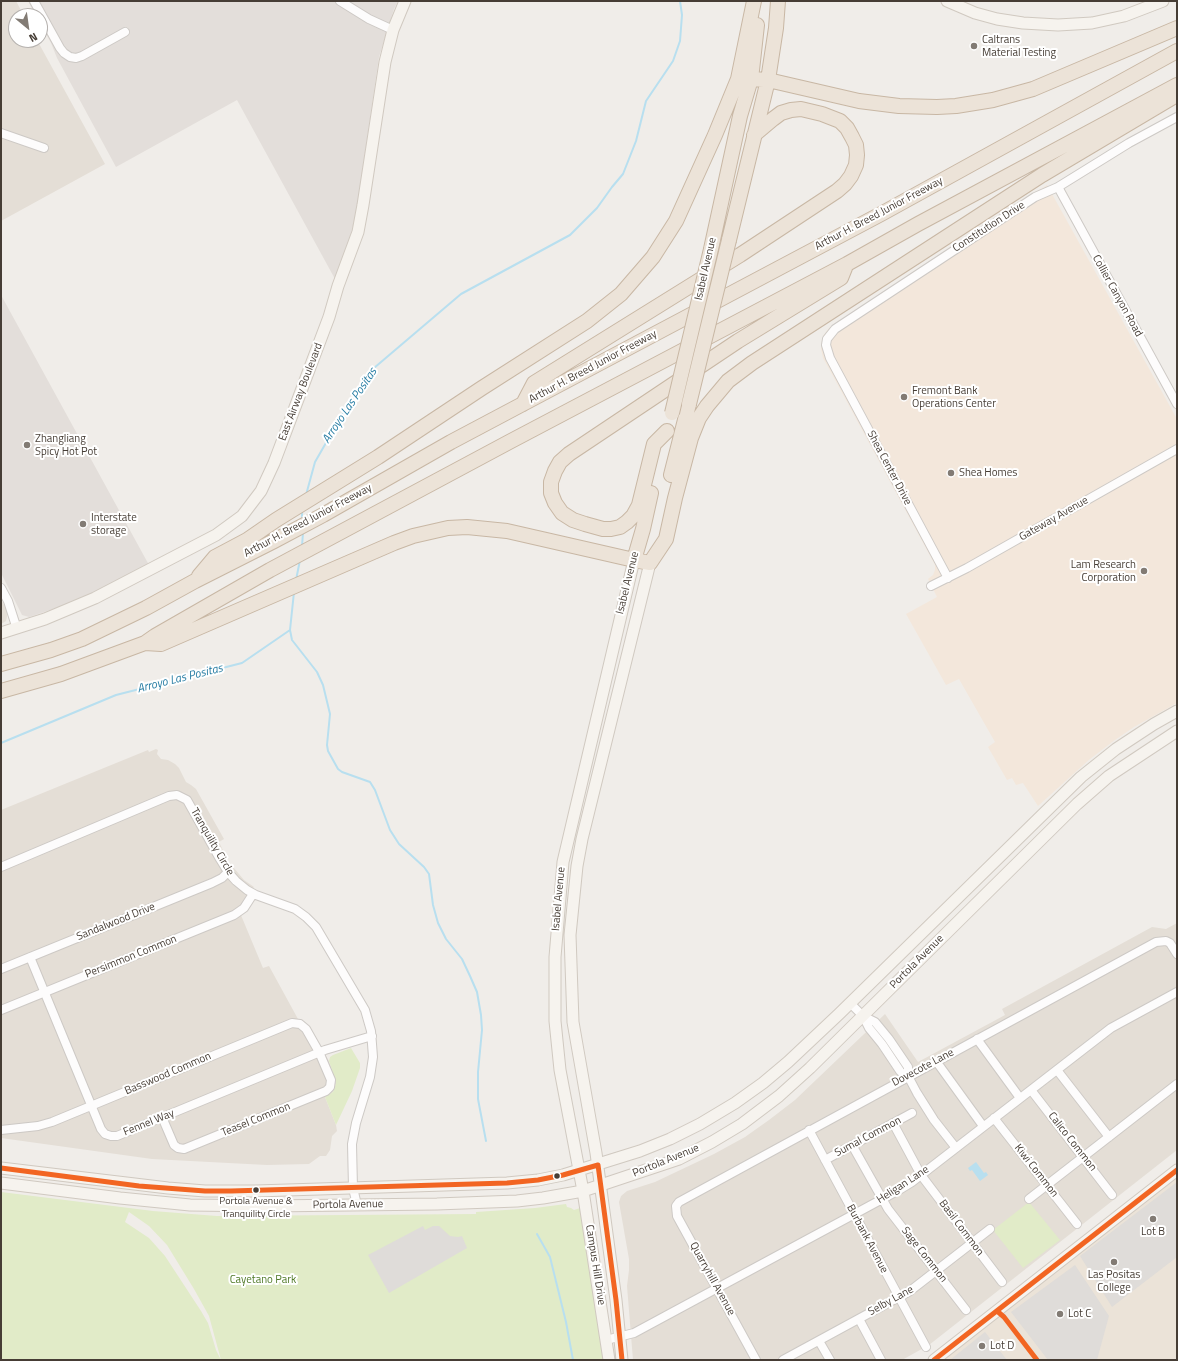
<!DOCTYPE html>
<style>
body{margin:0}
#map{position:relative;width:1178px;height:1361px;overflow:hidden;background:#f0ede9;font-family:"Titillium Web",sans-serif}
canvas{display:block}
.frame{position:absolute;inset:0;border:2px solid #463d35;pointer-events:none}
.north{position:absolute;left:8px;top:8px;width:40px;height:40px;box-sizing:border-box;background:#fff;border:1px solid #b5b1ae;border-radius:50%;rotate:151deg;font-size:11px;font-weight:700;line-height:16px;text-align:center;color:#463d35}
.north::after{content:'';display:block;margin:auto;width:14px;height:18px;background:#827b74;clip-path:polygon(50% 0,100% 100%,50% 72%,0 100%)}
</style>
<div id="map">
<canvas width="1178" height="1361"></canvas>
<div class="frame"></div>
<div class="north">N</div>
</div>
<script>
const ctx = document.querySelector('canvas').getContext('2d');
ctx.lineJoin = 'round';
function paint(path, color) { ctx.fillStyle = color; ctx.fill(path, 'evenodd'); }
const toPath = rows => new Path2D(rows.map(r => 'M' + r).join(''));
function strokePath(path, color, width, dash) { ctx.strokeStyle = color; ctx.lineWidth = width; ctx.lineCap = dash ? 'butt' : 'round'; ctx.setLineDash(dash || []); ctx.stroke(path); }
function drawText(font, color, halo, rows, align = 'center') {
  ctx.font = font + ' "Titillium Web",sans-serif'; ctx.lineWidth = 4; ctx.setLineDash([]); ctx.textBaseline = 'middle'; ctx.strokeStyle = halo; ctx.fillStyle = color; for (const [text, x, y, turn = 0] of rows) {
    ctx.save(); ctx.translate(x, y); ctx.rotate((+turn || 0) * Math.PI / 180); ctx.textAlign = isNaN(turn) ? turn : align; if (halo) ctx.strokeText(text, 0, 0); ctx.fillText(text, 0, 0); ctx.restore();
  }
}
const residential = toPath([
 [1,1,16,1,24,16,16,16,16,40,37,40,105,164,1,221],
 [1,599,7,611,7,617,6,621,1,624],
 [156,749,158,750,157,754,161,759,168,760,175,764,179,768,186,782,191,785,196,789,224,839,219,842,228,861,244,880,254,887,244,899,241,906,238,908,263,968,269,966,298,1019,302,1021,310,1026,312,1033,329,1061,336,1083,333,1092,325,1097,336,1125,337,1131,332,1136,330,1150,326,1156,320,1156,309,1164,267,1165,152,1159,1,1138,1,810,148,750,149,752],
 [1177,923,1177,1150,929,1345,902,1360,633,1360,627,1286,629,1270,629,1259,619,1202,621,1196,627,1191,655,1182,714,1154,745,1137,769,1120,795,1100,885,1014,918,1062,1005,1015,1002,1009,1152,927,1166,929]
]);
const commercial = toPath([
 [1047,185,1177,419,1177,703,1134,727,1115,740,1090,759,1038,806,1023,783,1016,785,1012,778,1007,780,988,747,995,742,959,679,946,685,906,614,937,597,928,579,933,575,935,570,935,565,833,376,823,358,821,349,823,336,829,328]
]);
const industrial = toPath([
 [28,1,398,1,394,9,379,57,357,207,351,235,335,279,237,100,116,167,57,58,51,43,40,23,40,16,36,16],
 [1,295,149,565,74,602,29,617,22,615,1,573]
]);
const education = toPath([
 [1177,1164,1177,1360,927,1360]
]);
const green = toPath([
 [351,1048,360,1063,360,1068,352,1091,336,1125,325,1097,333,1092,336,1083,329,1061,330,1057,333,1055],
 [1,1192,153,1211,217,1216,476,1214,476,1212,535,1208,566,1204,567,1207,571,1208,574,1210,580,1208,581,1212,604,1360,221,1360,209,1316,194,1289,167,1245,149,1226,129,1212,125,1222,149,1238,165,1256,201,1311,208,1323,216,1350,221,1360,1,1360],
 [1029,1202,1060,1240,1023,1268,993,1230]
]);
const parking = toPath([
 [1177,1182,1177,1257,1112,1307,1080,1256],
 [423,1226,425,1230,433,1226,439,1226,450,1236,458,1237,462,1236,467,1248,389,1293,368,1255],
 [1075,1265,1109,1316,1097,1360,1048,1360,1011,1312],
 [985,1332,1007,1360,950,1360]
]);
const water = toPath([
 [976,1162,984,1173,986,1172,988,1175,980,1181,972,1170,970,1171,968,1168]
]);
const stream = toPath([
 [306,495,315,462,346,408,374,368,461,294,570,235,597,208,612,187,623,174,636,141,646,101,673,61,680,41,682,15,680,1],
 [302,511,302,520],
 [302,546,303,533],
 [296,580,300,560],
 [294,592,290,630,292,640,317,672,323,685,330,714,327,745,328,751,338,769,342,772,370,782,375,790,390,830,399,844,424,867,429,874,433,905,438,923,446,939,462,959,470,976,477,992,481,1015,482,1030,478,1072,478,1099,486,1141],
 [1,743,116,695,242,663,290,630],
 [537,1234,550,1257,566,1322,573,1360]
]);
const street = toPath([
 [34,1,60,48,64,53,70,57,76,58,82,56,125,32],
 [340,1,369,19,393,30],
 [1,133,44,148],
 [1058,187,1177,404],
 [948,578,830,358,826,345,827,339,835,329,1035,197,1058,187,1129,143,1177,117],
 [931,586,967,568,1177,449],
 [1,588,8,601,17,629],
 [1,867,169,796,177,795,187,800,220,859,228,872,236,881,247,890,256,895,295,909,306,917,316,927,365,1010,371,1031,373,1057,370,1077,356,1123,352,1144,353,1188,357,1205],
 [30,957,101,1129,105,1134,111,1136,117,1136,325,1050,372,1036],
 [1,969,212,883,222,878,228,872],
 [850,1003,863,1016,869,1028,882,1044,900,1071,903,1074,908,1076],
 [1,1010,234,915,244,908,253,894],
 [863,1016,875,1022,889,1039,908,1067,908,1076,917,1093,934,1120,956,1148],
 [977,1039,1020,1098],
 [936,1061,983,1126],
 [1057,1070,1109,1137],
 [1031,1090,1112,1195],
 [994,1118,1077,1224],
 [893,1123,921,1175,1002,1282],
 [1,1130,38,1126,52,1122,292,1023,300,1024,306,1029,319,1052,331,1080,330,1087,326,1091,184,1149,178,1148,174,1145,162,1117],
 [809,1130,926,1347],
 [852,1145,888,1209,966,1310],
 [825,1160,912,1113],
 [1029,1199,1177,1084],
 [859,1319,881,1360],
 [606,1340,634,1333,899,1190,912,1182,1111,1028,1177,992],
 [819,1341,830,1360],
 [756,1360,677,1216,676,1206,679,1202,1156,942,1166,941,1170,943,1177,954],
 [783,1360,910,1291,990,1229]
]);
const secondary = toPath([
 [947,1,975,13,997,19,1023,23,1058,25,1092,23,1124,16,1163,1],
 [1,633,45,619,95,598,216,535,242,516,261,491,274,463,329,317,338,286,358,232,363,205,385,62,393,30,405,1],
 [1,1168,168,1188,205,1191,256,1191,507,1183,538,1180,563,1175,640,1151,670,1139,700,1124,735,1103,763,1083,788,1062,839,1014,1081,777,1116,749,1154,724,1177,711],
 [1,1183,120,1198,190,1205,267,1206,437,1204,517,1201,543,1198,583,1191,679,1159,712,1142,742,1124,779,1096,810,1068,1077,804,1109,776,1177,731],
 [609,1360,583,1191,560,1070,555,1021,555,957,563,862,634,560],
 [622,1360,616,1300,596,1153,573,1022,570,935,577,866,582,839,650,563],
 [934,1360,1177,1170]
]);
const highway = toPath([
 [751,79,768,80,859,101,899,106,937,107,956,106,993,100,1033,89,1177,28],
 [729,240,768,80,776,28,778,1],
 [711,249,740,116,751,79,757,25],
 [523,404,534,383,740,255,837,191,845,184,851,176,856,165,857,155,856,145,852,137,847,128,840,121,822,114,801,109,791,110,781,113,773,119,754,135],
 [667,431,654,444,639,505,633,516,627,522,620,527,611,529,603,529,585,524,573,520,562,513,555,503,551,493,551,482,555,471,560,462,569,454,738,341,841,278,845,268],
 [671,475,689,404],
 [634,560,643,529,651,493],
 [650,563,666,539,675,498,691,438,699,418,707,406,728,381,752,363,1042,175,1175,96],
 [199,576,215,557,247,540,276,520,378,457,482,388,587,321,621,294,653,257,676,221,715,135,738,79,754,1],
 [145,643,161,644,394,543,413,536,448,528,467,527,507,531,634,560,650,563],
 [1,664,51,650,82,639,146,608,195,581,274,541,323,515,451,442,881,214,1177,51],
 [1,691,61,674,145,643,155,636,270,570,511,441,847,264,918,224,1177,85]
]);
const highwayBridge = toPath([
 [689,404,729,240],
 [672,413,711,249]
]);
const bus1 = toPath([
 [1,1168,139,1186,205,1191,231,1191,507,1183,538,1180,563,1175,598,1165,616,1300,622,1360],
 [997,1311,1004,1317,1037,1360],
 [934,1360,1177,1170]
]);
const markers = [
 [974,46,4,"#827b74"],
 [904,397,4,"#827b74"],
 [27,445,4,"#827b74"],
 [951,473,4,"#827b74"],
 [83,524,4,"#827b74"],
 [1144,571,4,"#827b74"],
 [557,1176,3.5,"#463d35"],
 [256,1190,3.5,"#463d35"],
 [1153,1219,4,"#827b74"],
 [1114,1262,4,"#827b74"],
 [1060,1314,4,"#827b74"],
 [982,1346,4,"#827b74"]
];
const busNames = [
 ["Portola Avenue &",256,1202],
 ["Tranquility Circle",256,1215]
];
const poiNames = [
 ["Caltrans",982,40],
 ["Material Testing",982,53],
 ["Fremont Bank",912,391],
 ["Operations Center",912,404],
 ["Zhangliang",35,439],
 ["Spicy Hot Pot",35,452],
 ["Shea Homes",959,473],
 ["Interstate",91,518],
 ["storage",91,531],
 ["Lam Research",1136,565,"right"],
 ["Corporation",1136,578,"right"],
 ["Lot B",1153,1232,"center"],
 ["Las Positas",1114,1275,"center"],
 ["College",1114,1288,"center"],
 ["Lot C",1068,1314],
 ["Lot D",990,1346]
];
const streetNames = [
 ["Arthur H. Breed Junior Freeway",879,214,-28],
 ["Constitution Drive",989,227,-33],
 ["Isabel Avenue",706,269,-77],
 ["Collier Canyon Road",1117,296,61],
 ["Arthur H. Breed Junior Freeway",593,367,-28],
 ["East Airway Boulevard",301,392,-69],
 ["Shea Center Drive",889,468,62],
 ["Gateway Avenue",1054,519,-30],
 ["Arthur H. Breed Junior Freeway",308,521,-28],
 ["Isabel Avenue",628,583,-76],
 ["Tranquility Circle",212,842,60],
 ["Isabel Avenue",559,899,-85],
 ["Sandalwood Drive",116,922,-22],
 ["Persimmon Common",131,957,-22],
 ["Portola Avenue",917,962,-45],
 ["Dovecote Lane",923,1068,-28],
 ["Basswood Common",168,1074,-23],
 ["Teasel Common",256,1120,-22],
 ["Fennel Way",149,1123,-22],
 ["Sumal Common",868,1137,-28],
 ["Calico Common",1072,1142,52],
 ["Portola Avenue",666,1161,-22],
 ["Kiwi Common",1036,1171,52],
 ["Heligan Lane",903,1185,-33],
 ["Portola Avenue",348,1205,-1],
 ["Basil Common",961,1228,53],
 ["Burbank Avenue",867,1239,62],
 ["Sage Common",924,1255,52],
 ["Campus Hill Drive",595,1265,81],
 ["Quarryhill Avenue",712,1279,61],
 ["Selby Lane",891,1301,-29]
];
const parkNames = [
 ["Cayetano Park",263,1280]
];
const waterNames = [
 ["Arroyo Las Positas",350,406,-56],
 ["Arroyo Las Positas",180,679,-14]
];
paint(residential, '#e4ded6');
paint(commercial, '#f3e7db');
paint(industrial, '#e3deda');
paint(education, '#ebe3d8');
paint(green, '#e1ebc8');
paint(parking, '#dfdcd9');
paint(water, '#b8dfef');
strokePath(stream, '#b8dfef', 2);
strokePath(street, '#cdc9c5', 10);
strokePath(secondary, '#d0c9c0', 13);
strokePath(highway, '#c8b7a4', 16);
strokePath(street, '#fdfcfc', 8);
strokePath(secondary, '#f6f3ee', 11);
strokePath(highway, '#ece3d8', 14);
strokePath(highwayBridge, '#c8b7a4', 16, []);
strokePath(highwayBridge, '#ece3d8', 14);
strokePath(bus1, '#f26522', 5);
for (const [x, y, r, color] of markers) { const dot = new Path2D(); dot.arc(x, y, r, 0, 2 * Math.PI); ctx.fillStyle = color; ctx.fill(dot); strokePath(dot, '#fff', 1.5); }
drawText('10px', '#463d35', '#fff', busNames);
drawText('11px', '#463d35', '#fff', poiNames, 'left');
drawText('11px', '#463d35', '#fff', streetNames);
drawText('11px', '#4f7927', '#fff', parkNames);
drawText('italic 12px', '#297ea4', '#fff', waterNames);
</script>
